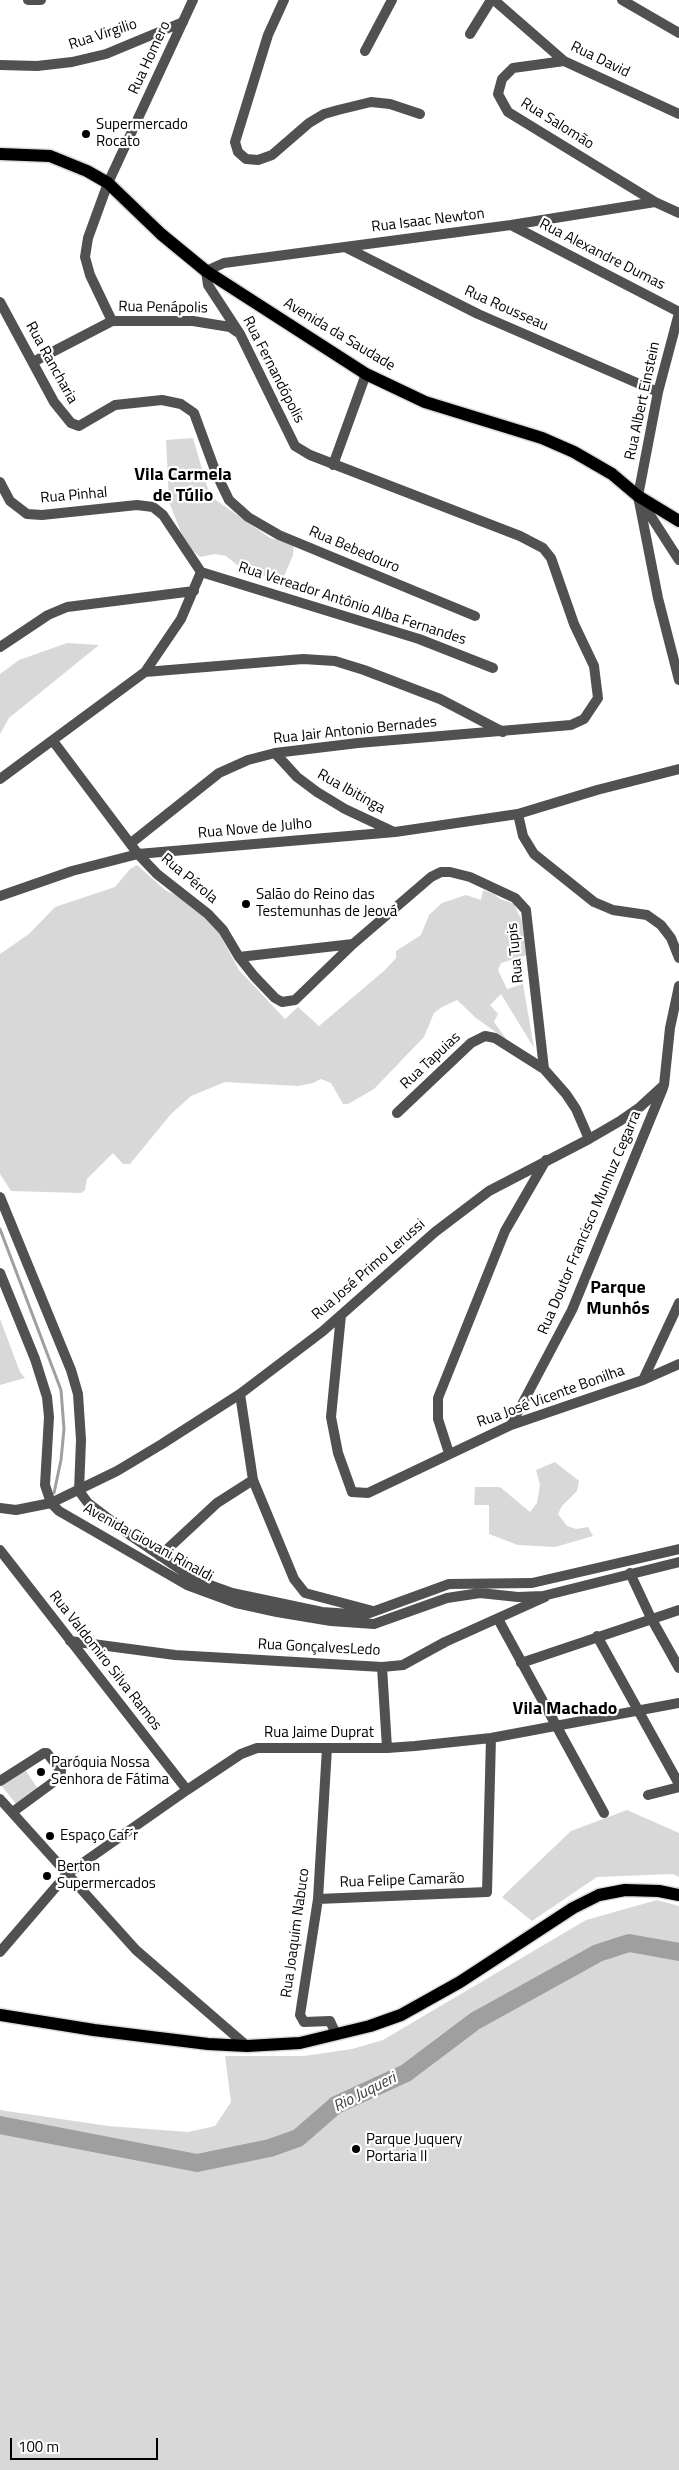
<!DOCTYPE html>
<meta charset="utf-8">
<style>
body{margin:0}
#map{position:relative;width:679px;height:2470px;overflow:hidden;background:#fff;font-family:"Titillium Web",sans-serif}
canvas{display:block}
.scale{position:absolute;left:10px;top:2438px;width:148px;height:22px;box-sizing:border-box;border:2px solid #000;border-top:0;padding-left:6px;font-size:15px;line-height:18px;white-space:nowrap;color:#000;-webkit-text-stroke:4px #fff;paint-order:stroke}
</style>
<div id="map">
<canvas width="679" height="2470"></canvas>
<div class="scale">100 m</div>
</div>
<script>
const ctx = document.querySelector('canvas').getContext('2d');
ctx.lineJoin = 'round';
function paint(path, color) { ctx.fillStyle = color; ctx.fill(path, 'evenodd'); }
const toPath = rows => new Path2D(rows.map(r => 'M' + r).join(''));
function strokePath(path, color, width, dash) { ctx.strokeStyle = color; ctx.lineWidth = width; ctx.lineCap = dash ? 'butt' : 'round'; ctx.setLineDash(dash || []); ctx.stroke(path); }
function drawText(font, color, halo, rows, align = 'center') {
  ctx.font = font + ' "Titillium Web",sans-serif'; ctx.lineWidth = 4.5; ctx.setLineDash([]); ctx.textBaseline = 'middle'; ctx.strokeStyle = halo; ctx.fillStyle = color; for (const [text, x, y, turn = 0] of rows) {
    ctx.save(); ctx.translate(x, y); ctx.rotate((+turn || 0) * Math.PI / 180); ctx.textAlign = isNaN(turn) ? turn : align; if (halo) ctx.strokeText(text, 0, 0); ctx.fillText(text, 0, 0); ctx.restore();
  }
}
const green = toPath([
 [193,438,210,496,270,538,294,544,293,555,282,581,242,569,226,556,215,554,200,557,186,545,169,502,166,440],
 [67,643,99,645,9,718,0,734,0,674,19,660],
 [137,865,165,890,192,903,219,933,239,970,285,1019,298,1007,319,1026,385,970,396,958,396,951,421,935,429,915,442,903,466,895,481,900,483,890,494,894,500,899,514,904,522,921,527,955,501,963,498,970,507,989,523,984,534,1048,501,994,490,1005,498,1014,494,1022,507,1040,476,1018,457,1000,442,1007,434,1013,424,1037,374,1089,348,1104,343,1104,331,1083,321,1079,313,1083,298,1086,225,1082,191,1096,171,1114,130,1164,123,1164,113,1153,87,1179,85,1190,81,1193,11,1191,0,1174,0,954,29,934,55,907,115,887,130,869],
 [0,1319,20,1372,25,1378,0,1385],
 [555,1462,579,1481,577,1491,562,1506,558,1514,567,1526,576,1529,588,1527,593,1536,555,1547,518,1545,489,1534,489,1505,474,1505,475,1487,500,1487,530,1512,537,1503,540,1485,536,1470],
 [24,1768,38,1789,17,1805,0,1784],
 [627,1810,679,1833,679,1877,673,1874,597,1877,532,1921,502,1897,571,1831],
 [657,1900,679,1906,679,2470,0,2470,0,2110,108,2126,188,2132,215,2126,231,2102,225,2056,304,2056,352,2049,383,2040,586,1920]
]);
const stream = toPath([
 [0,1229,61,1390,64,1429,61,1460,54,1493]
]);
const river = toPath([
 [0,2125,197,2163,270,2148,298,2138,336,2105,406,2073,475,2021,598,1953,629,1943,679,1952]
]);
const minor = toPath([
 [28,0,41,0],
 [284,0,268,35,235,142,238,152,246,159,258,160,272,155,309,123,324,114,338,110,371,102,390,104,420,114],
 [494,0,564,61,679,114],
 [622,0,679,33],
 [470,34,491,0],
 [365,51,392,0],
 [564,61,513,68,502,79,498,94,508,112,655,202,679,213],
 [0,65,37,66,72,62,106,54,183,22],
 [511,225,679,312],
 [345,247,478,314,658,392],
 [0,302,54,402,71,423,79,426,115,405,162,400,181,404,194,413,216,473,229,500,248,517,279,535,475,616],
 [679,313,658,392,638,496,658,598,679,680],
 [112,321,90,275,85,257,88,238,108,183,193,0],
 [33,362,112,321,193,321,230,327,237,332],
 [333,465,366,374],
 [0,482,10,501,27,514,42,515,137,505,153,507,163,515,201,572],
 [641,501,679,560],
 [201,572,419,639,493,668],
 [0,647,48,615,67,607,194,591],
 [145,672,303,659,335,661,364,670,440,699,503,732],
 [53,741,138,854,157,874,208,914,223,930,239,957,254,976,275,998,282,1002,295,1000,353,944,431,877,441,872,450,872,470,877,515,898,526,910,544,1069],
 [275,753,297,777,317,792,345,809,394,832],
 [679,769,597,790,518,814,523,836,534,854,594,902,613,910,647,915,661,925,671,938,679,958],
 [0,779,145,672,181,619,201,572],
 [131,843,219,773,248,760,275,753,358,743,571,725,584,719,598,698,594,666,574,624,551,558,543,548,520,536,310,455,295,446,240,334,208,285,206,271,224,263,511,225,655,202],
 [0,896,72,871,138,854,395,832,518,814],
 [239,957,353,944],
 [397,1113,471,1043,485,1036,495,1038,544,1069,566,1094,576,1109,589,1139],
 [0,1197,71,1370,78,1394,81,1440,79,1491],
 [0,1273,35,1359,47,1397,49,1417,45,1485,51,1503,59,1511,187,1585,236,1603,277,1612,331,1621,374,1624,447,1598,480,1593,518,1597,543,1596,679,1562],
 [341,1315,331,1417,338,1453,352,1492,368,1493,511,1425,643,1380,679,1364],
 [643,1380,679,1303],
 [240,1394,253,1480,294,1579,305,1593,373,1611],
 [511,1425,572,1310,663,1088],
 [449,1453,438,1419,438,1398,505,1231,546,1160],
 [79,1491,88,1503,130,1535,196,1580,232,1593,322,1612,364,1615,449,1584,532,1583,679,1549],
 [0,1508,16,1510,51,1503,117,1471,162,1444,240,1394,323,1331,435,1232,489,1191,589,1139,620,1121,640,1107,664,1085,670,1028,679,986],
 [0,1550,187,1790],
 [160,1556,217,1503,253,1480],
 [630,1573,651,1618,679,1668],
 [498,1619,604,1813],
 [597,1636,679,1784],
 [70,1641,175,1655,382,1667,403,1665,445,1642,545,1597],
 [521,1663,679,1610],
 [382,1667,387,1748],
 [327,1748,318,1899,300,2015,304,2022,330,2021,336,2034],
 [0,1781,44,1753,47,1753,61,1771,59,1778,14,1811],
 [648,1795,679,1787],
 [0,1799,136,1950,247,2046],
 [318,1899,487,1892,491,1738],
 [0,1952,67,1874,187,1790,241,1754,257,1748,387,1748,415,1746,491,1738,679,1703]
]);
const major = toPath([
 [0,154,50,156,87,171,108,183,161,234,206,271,366,374,425,402,542,438,574,452,612,474,638,496,679,521],
 [0,2015,94,2030,208,2044,247,2046,300,2043,370,2026,401,2015,460,1982,573,1908,599,1895,625,1890,659,1891,679,1895]
]);
const markers = [
 [86,134,5,"#000"],
 [246,904,5,"#000"],
 [41,1772,5,"#000"],
 [50,1836,5,"#000"],
 [47,1876,5,"#000"],
 [356,2149,5,"#000"]
];
const streetNames = [
 ["Rua Virgilio",103,35,-18],
 ["Rua Homero",150,58,-65],
 ["Rua David",600,60,26],
 ["Rua Salomão",557,124,32],
 ["Rua Isaac Newton",428,221,-7],
 ["Rua Alexandre Dumas",602,255,27],
 ["Rua Penápolis",163,308,1],
 ["Rua Rousseau",506,309,24],
 ["Avenida da Saudade",339,335,31],
 ["Rua Rancharia",51,363,61],
 ["Rua Fernandópolis",273,370,63],
 ["Rua Albert Einstein",643,401,-78],
 ["Rua Pinhal",74,496,-5],
 ["Rua Bebedouro",354,550,23],
 ["Rua Vereador Antônio Alba Fernandes",352,604,18],
 ["Rua Jair Antonio Bernades",355,731,-6],
 ["Rua Ibitinga",351,792,29],
 ["Rua Nove de Julho",255,829,-5],
 ["Rua Pérola",189,879,40],
 ["Rua Tupis",516,953,-96],
 ["Rua Tapuias",431,1061,-43],
 ["Rua Doutor Francisco Munhuz Cegarra",590,1223,-67],
 ["Rua José Primo Lerussi",369,1270,-41],
 ["Rua José Vicente Bonilha",551,1397,-20],
 ["Avenida Giovani Rinaldi",148,1543,29],
 ["Rua GonçalvesLedo",319,1648,3],
 ["Rua Valdomiro Silva Ramos",105,1661,52],
 ["Rua Jaime Duprat",319,1733],
 ["Rua Felipe Camarão",402,1881,-2],
 ["Rua Joaquim Nabuco",296,1933,-82]
];
const poiNames = [
 ["Supermercado",96,125],
 ["Rocato",96,142],
 ["Salão do Reino das",256,895],
 ["Testemunhas de Jeová",256,912],
 ["Paróquia Nossa",51,1763],
 ["Senhora de Fátima",51,1780],
 ["Espaço Caf´r",60,1836],
 ["Berton",57,1867],
 ["Supermercados",57,1884],
 ["Parque Juquery",366,2140],
 ["Portaria II",366,2157]
];
const waterNames = [
 ["Rio Juqueri",365,2093,-27]
];
const quarterNames = [
 ["Vila Carmela",183,476],
 ["de Túlio",183,497],
 ["Parque",618,1289],
 ["Munhós",618,1310],
 ["Vila Machado",565,1710]
];
paint(green, '#d8d8d8');
strokePath(stream, '#9f9f9f', 3);
strokePath(river, '#9f9f9f', 18);
strokePath(major, '#dbdbdb', 15);
strokePath(minor, '#515151', 10);
strokePath(major, '#000', 12);
for (const [x, y, r, color] of markers) { const dot = new Path2D(); dot.arc(x, y, r, 0, 2 * Math.PI); ctx.fillStyle = color; ctx.fill(dot); strokePath(dot, '#fff', 2); }
drawText('15px', '#000', '#fff', streetNames);
drawText('15px', '#000', '#fff', poiNames, 'left');
drawText('italic 16px', '#404040', '#fff', waterNames);
drawText('bold 18px', '#000', '#fff', quarterNames);
</script>
